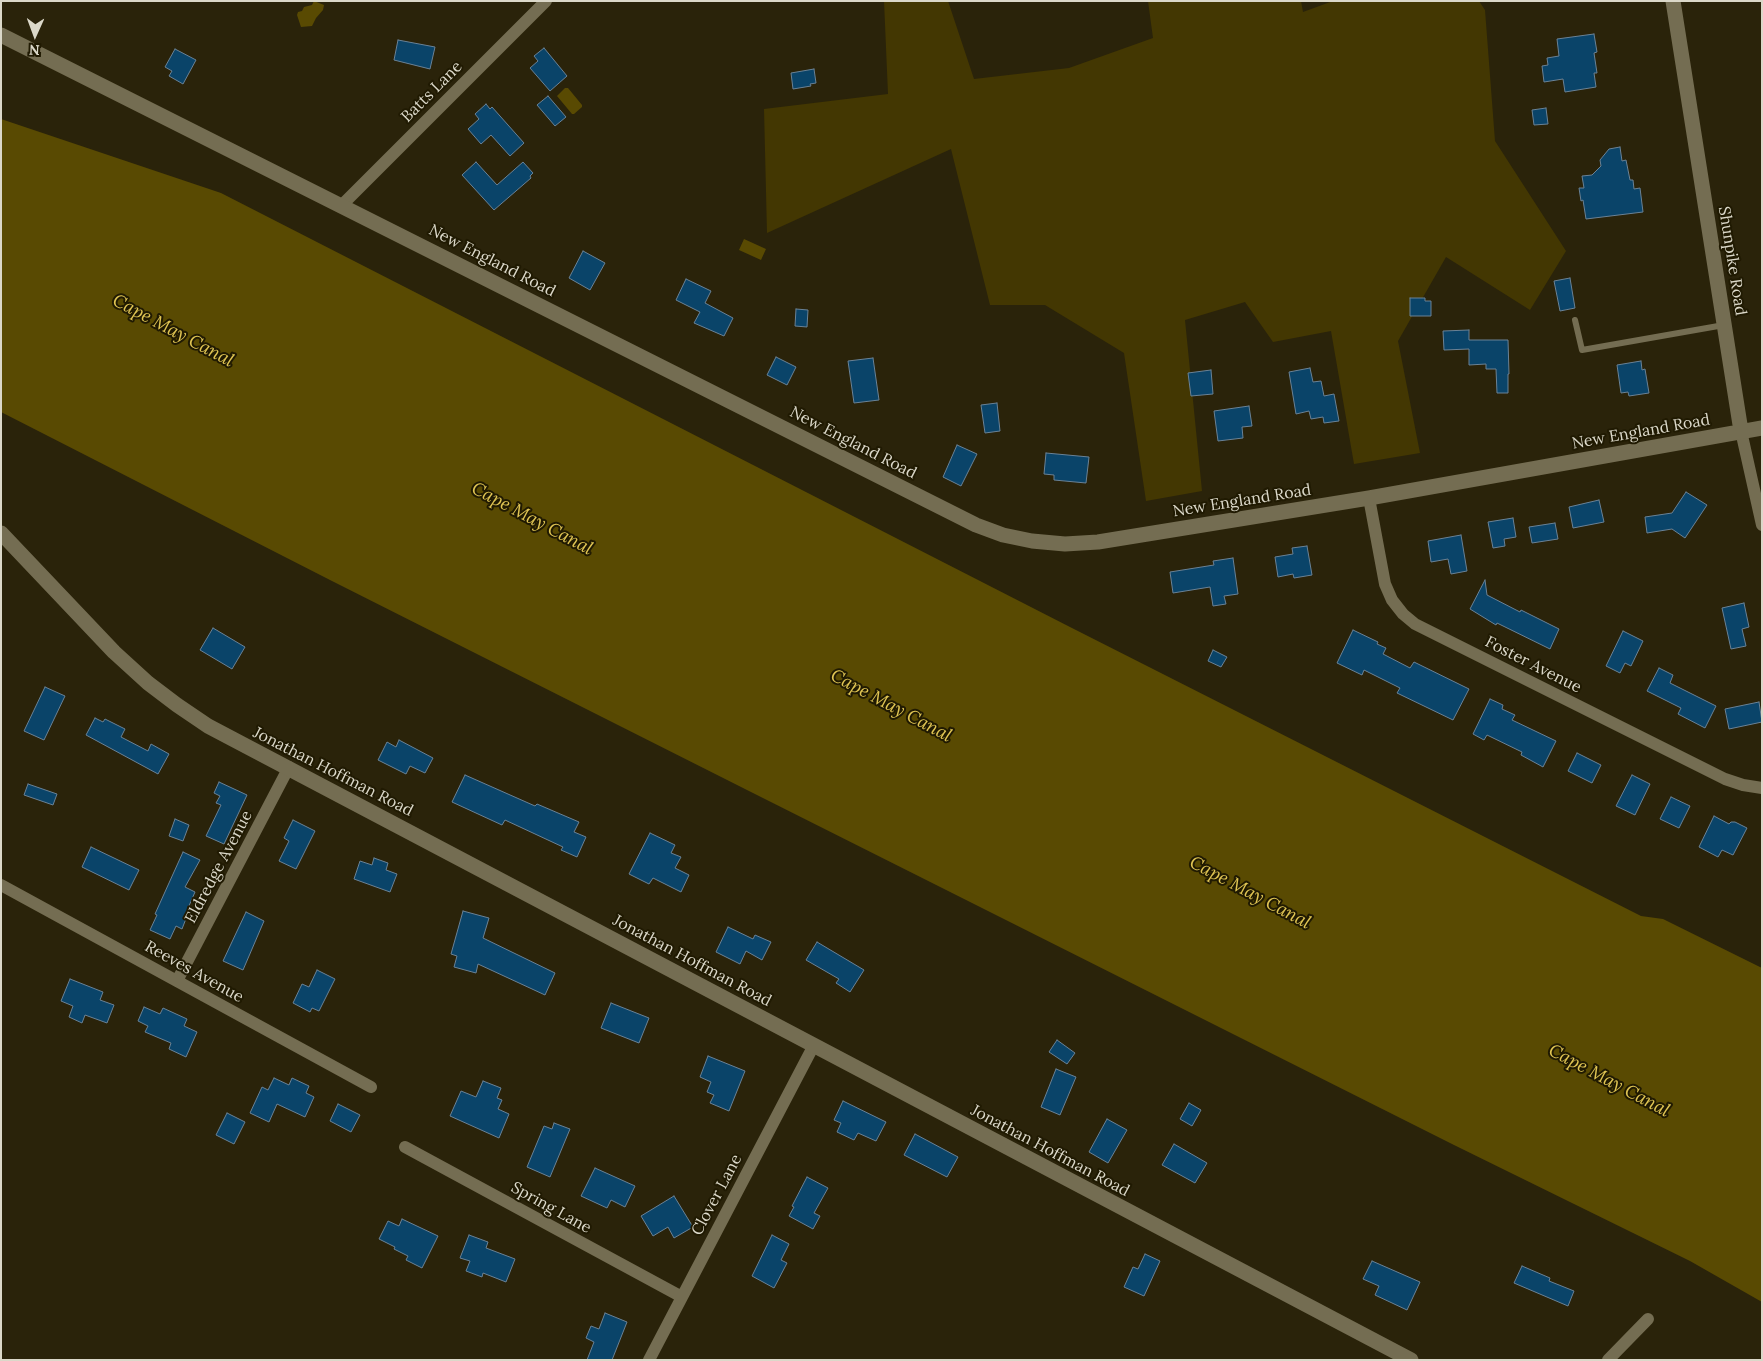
<!DOCTYPE html>
<style>
body{margin:0}
#map{position:relative;width:1763px;height:1361px;overflow:hidden;background:#2a230a;font-family:Lora,serif}
canvas{display:block}
.frame{position:absolute;inset:0;border:2px solid #dbd8c9;pointer-events:none}
.north{position:absolute;left:10px;top:10px;width:50px;height:50px;-webkit-text-stroke:4px #201a02;paint-order:stroke;rotate:182deg;font-size:14px;font-weight:700;line-height:20px;text-align:center;color:#dbd8c9}
.north::after{content:'';display:block;margin:auto;width:18px;height:22px;background:#dbd8c9;clip-path:polygon(50% 0,100% 100%,50% 72%,0 100%)}
</style>
<div id="map">
<canvas width="1763" height="1361"></canvas>
<div class="frame"></div>
<div class="north">N</div>
</div>
<script>
const ctx = document.querySelector('canvas').getContext('2d');
ctx.lineJoin = 'round';
function paint(path, color) { ctx.fillStyle = color; ctx.fill(path, 'evenodd'); }
const toPath = rows => new Path2D(rows.map(r => 'M' + r).join(''));
function strokePath(path, color, width, dash) { ctx.strokeStyle = color; ctx.lineWidth = width; ctx.lineCap = dash ? 'butt' : 'round'; ctx.setLineDash(dash || []); ctx.stroke(path); }
function drawText(font, color, halo, rows, align = 'center') {
  ctx.font = font + ' Lora,serif'; ctx.lineWidth = 4; ctx.setLineDash([]); ctx.textBaseline = 'middle'; ctx.strokeStyle = halo; ctx.fillStyle = color; for (const [text, x, y, turn = 0] of rows) {
    ctx.save(); ctx.translate(x, y); ctx.rotate((+turn || 0) * Math.PI / 180); ctx.textAlign = isNaN(turn) ? turn : align; if (halo) ctx.strokeText(text, 0, 0); ctx.fillText(text, 0, 0); ctx.restore();
  }
}
const green = toPath([
 [884,1,948,1,974,79,1069,68,1153,38,1148,1,1301,1,1303,12,1333,1,1479,1,1485,10,1495,141,1566,251,1530,310,1446,257,1398,341,1420,453,1354,464,1331,331,1273,342,1245,302,1185,320,1202,491,1146,501,1124,353,1045,305,990,305,951,149,767,233,764,109,888,94]
]);
const water = toPath([
 [314,1,324,5,323,10,316,18,312,26,301,27,297,15,298,12,302,11,304,7,312,5],
 [565,88,568,88,582,105,582,107,574,114,572,114,557,96],
 [1,119,221,193,1070,627,1641,916,1663,919,1762,968,1762,1302,1690,1261,1454,1145,745,789,330,580,1,412],
 [744,239,766,249,761,260,739,250]
]);
const building = toPath([
 [1594,34,1597,52,1594,53,1597,73,1594,73,1596,87,1565,92,1563,79,1544,82,1542,66,1548,65,1547,58,1559,56,1557,39,1594,34],
 [398,40,435,47,430,69,394,60,398,40],
 [544,48,567,76,550,91,530,68,538,61,534,56,544,48],
 [175,49,196,60,183,84,169,76,172,71,165,67,175,49],
 [814,69,816,83,810,84,811,86,793,89,791,73,814,69],
 [548,96,566,117,555,126,537,105,548,96],
 [486,104,490,109,492,107,524,143,510,156,491,135,481,144,468,129,479,119,475,114,486,104],
 [1546,108,1548,124,1534,125,1532,110,1546,108],
 [1620,147,1622,161,1626,160,1630,180,1633,180,1634,189,1640,188,1643,212,1586,219,1583,200,1581,201,1579,188,1584,188,1582,176,1592,175,1601,166,1600,160,1609,149,1620,147],
 [476,162,497,185,523,162,533,173,530,176,531,178,494,210,462,175,476,162],
 [583,251,605,263,590,290,569,278,583,251],
 [1570,278,1575,308,1560,311,1554,281,1570,278],
 [686,279,711,291,705,303,733,318,724,336,694,323,700,312,676,300,686,279],
 [1410,298,1425,298,1425,301,1431,301,1431,316,1410,316,1410,298],
 [796,309,808,310,807,327,795,326,796,309],
 [1469,330,1469,340,1508,340,1509,374,1508,374,1508,393,1497,393,1496,369,1486,369,1486,364,1469,365,1469,349,1444,350,1443,331,1469,330],
 [776,357,796,367,787,385,767,375,776,357],
 [873,358,879,400,854,403,848,361,873,358],
 [1641,361,1642,370,1645,369,1649,393,1629,396,1628,392,1621,393,1617,365,1641,361],
 [1310,368,1313,382,1321,381,1324,396,1334,394,1339,421,1324,423,1323,417,1311,419,1309,411,1296,414,1289,372,1310,368],
 [1211,370,1213,394,1191,396,1188,373,1211,370],
 [997,403,1000,431,985,433,981,405,997,403],
 [1249,406,1252,426,1242,427,1243,438,1218,441,1214,411,1249,406],
 [957,445,977,454,961,486,943,477,957,445],
 [1046,453,1089,457,1086,483,1054,480,1054,475,1044,474,1046,453],
 [1686,492,1707,505,1685,538,1672,529,1647,533,1645,517,1672,513,1686,492],
 [1599,500,1604,522,1573,528,1569,507,1599,500],
 [1513,518,1516,537,1504,539,1505,546,1493,548,1488,522,1513,518],
 [1555,523,1558,539,1532,543,1529,527,1555,523],
 [1461,535,1467,571,1451,574,1448,559,1431,562,1428,541,1461,535],
 [1307,546,1312,575,1294,578,1293,574,1278,577,1275,557,1293,554,1292,548,1307,546],
 [1233,558,1238,594,1224,596,1226,604,1213,606,1210,587,1173,593,1170,572,1214,565,1213,561,1233,558],
 [1485,580,1487,595,1520,612,1521,610,1559,629,1550,649,1497,623,1496,625,1470,609,1485,580],
 [1744,603,1749,627,1742,629,1746,646,1731,649,1722,608,1744,603],
 [213,628,245,647,232,669,200,650,213,628],
 [1353,630,1378,642,1377,644,1386,648,1383,654,1410,668,1414,662,1469,689,1453,720,1397,693,1400,688,1364,670,1362,675,1337,663,1353,630],
 [1623,631,1643,641,1631,666,1625,663,1620,673,1606,666,1623,631],
 [1213,650,1227,657,1221,667,1208,661,1213,650],
 [1659,668,1673,675,1670,683,1716,706,1705,728,1678,714,1681,708,1647,691,1659,668],
 [45,687,65,696,44,740,24,731,45,687],
 [1490,699,1503,705,1502,709,1515,715,1512,720,1556,741,1543,767,1521,755,1522,752,1487,735,1484,740,1473,734,1490,699],
 [1759,702,1762,722,1729,729,1725,709,1759,702],
 [95,718,103,722,105,719,125,729,121,737,148,751,151,744,169,754,158,774,86,735,95,718],
 [399,740,433,758,425,773,410,766,406,774,378,760,387,742,396,747,399,740],
 [1577,753,1601,765,1592,783,1568,771,1577,753],
 [465,775,535,806,537,804,579,822,574,832,586,837,577,857,561,850,563,847,505,820,502,825,452,802,465,775],
 [1632,775,1650,784,1635,815,1616,806,1632,775],
 [219,782,247,795,224,844,206,836,221,805,216,803,220,796,214,793,219,782],
 [28,784,57,794,53,805,24,795,28,784],
 [1671,797,1690,806,1679,828,1660,819,1671,797],
 [1714,816,1729,824,1731,822,1735,822,1747,828,1733,855,1722,850,1718,857,1699,847,1714,816],
 [175,819,189,825,183,841,169,836,175,819],
 [293,820,315,831,296,869,279,861,289,841,284,838,293,820],
 [650,833,675,845,671,853,681,857,675,868,689,875,681,892,653,878,649,884,629,874,650,833],
 [91,847,139,870,129,890,82,867,91,847],
 [183,852,200,860,185,887,195,892,185,915,187,916,182,929,176,926,170,939,150,930,157,915,155,914,183,852],
 [374,858,388,863,386,870,397,874,390,892,354,879,360,861,372,865,374,858],
 [463,911,489,918,483,938,555,973,545,995,478,964,476,973,454,967,457,956,451,954,463,911],
 [246,912,264,921,243,970,223,961,246,912],
 [728,927,753,939,755,935,771,942,762,960,746,951,740,964,716,952,728,927],
 [817,942,864,970,850,992,836,983,839,979,806,960,817,942],
 [317,970,335,979,319,1011,312,1008,310,1012,293,1003,302,984,309,987,317,970],
 [70,979,103,992,100,1000,114,1005,107,1023,85,1015,82,1023,69,1017,73,1006,61,1001,70,979],
 [611,1003,649,1018,639,1043,601,1028,611,1003],
 [144,1007,160,1014,163,1008,187,1019,184,1026,197,1032,186,1057,169,1049,171,1043,145,1032,148,1026,138,1021,144,1007],
 [1057,1040,1075,1053,1067,1064,1049,1052,1057,1040],
 [708,1056,745,1071,729,1111,710,1103,714,1095,707,1092,711,1082,700,1077,708,1056],
 [1056,1069,1076,1077,1060,1115,1041,1107,1056,1069],
 [274,1078,289,1085,292,1078,309,1086,306,1093,314,1097,305,1117,277,1104,269,1122,250,1113,262,1087,268,1090,274,1078],
 [483,1081,501,1088,497,1098,502,1100,498,1109,509,1114,499,1138,450,1116,461,1091,476,1097,483,1081],
 [843,1101,886,1122,876,1141,858,1133,854,1140,837,1132,841,1123,834,1120,843,1101],
 [1189,1103,1201,1110,1192,1126,1180,1119,1189,1103],
 [338,1104,360,1115,351,1132,330,1121,338,1104],
 [227,1113,245,1122,234,1144,216,1135,227,1113],
 [1107,1119,1127,1130,1108,1163,1089,1152,1107,1119],
 [554,1123,570,1129,550,1177,527,1167,544,1126,552,1129,554,1123],
 [915,1134,958,1157,947,1177,904,1155,915,1134],
 [1174,1144,1207,1163,1195,1183,1162,1165,1174,1144],
 [595,1168,635,1186,625,1207,611,1200,607,1208,581,1196,595,1168],
 [807,1177,828,1188,814,1213,820,1216,813,1229,789,1216,794,1207,792,1206,807,1177],
 [674,1196,693,1227,674,1238,668,1227,653,1236,641,1216,674,1196],
 [402,1219,438,1236,422,1268,406,1260,408,1256,394,1249,395,1247,379,1239,388,1221,399,1226,402,1219],
 [469,1235,488,1242,486,1248,515,1259,506,1282,483,1273,482,1277,466,1271,470,1261,460,1258,469,1235],
 [772,1235,789,1244,781,1260,787,1263,774,1288,752,1276,772,1235],
 [1145,1254,1160,1261,1144,1296,1124,1287,1133,1267,1138,1269,1145,1254],
 [1372,1261,1420,1282,1407,1310,1375,1295,1379,1286,1363,1279,1372,1261],
 [1522,1266,1550,1278,1549,1281,1574,1291,1568,1306,1514,1283,1522,1266],
 [605,1313,627,1322,612,1360,587,1360,594,1342,586,1338,591,1326,599,1329,605,1313]
]);
const service = toPath([
 [1575,320,1582,350,1724,325]
]);
const minor = toPath([
 [342,205,546,1],
 [1741,431,1762,525],
 [1369,498,1385,584,1392,600,1403,614,1415,624,1725,779,1743,785,1762,788],
 [1,885,371,1087],
 [177,981,289,767],
 [405,1147,682,1297],
 [649,1360,814,1045],
 [1608,1360,1648,1319]
]);
const tertiary = toPath([
 [1673,1,1741,431],
 [1,35,976,525,1003,535,1032,541,1065,544,1098,542,1369,498,1762,428],
 [1,533,114,652,148,683,177,705,208,726,1411,1360]
]);
const streetNames = [
 ["Batts Lane",432,92,-45],
 ["New England Road",492,261,27],
 ["Shunpike Road",1732,261,81],
 ["New England Road",1641,432,-10],
 ["New England Road",853,443,27],
 ["New England Road",1242,501,-9],
 ["Foster Avenue",1533,665,27],
 ["Jonathan Hoffman Road",333,772,27],
 ["Eldredge Avenue",219,867,-62],
 ["Jonathan Hoffman Road",692,961,28],
 ["Reeves Avenue",194,972,29],
 ["Jonathan Hoffman Road",1050,1151,28],
 ["Clover Lane",717,1195,-62],
 ["Spring Lane",551,1208,29]
];
const waterNames = [
 ["Cape May Canal",173,331,28],
 ["Cape May Canal",532,519,28],
 ["Cape May Canal",891,706,28],
 ["Cape May Canal",1250,893,28],
 ["Cape May Canal",1609,1081,28]
];
paint(green, '#433702');
paint(water, '#594a02');
paint(building, '#0a4469');
strokePath(building, '#6a8296', 1);
strokePath(service, '#746d52', 6);
strokePath(minor, '#746d52', 12);
strokePath(tertiary, '#746d52', 15);
drawText('16px', '#dbd8c9', '#201a02', streetNames);
drawText('italic 18px', '#e0c553', '#201a02', waterNames);
</script>
